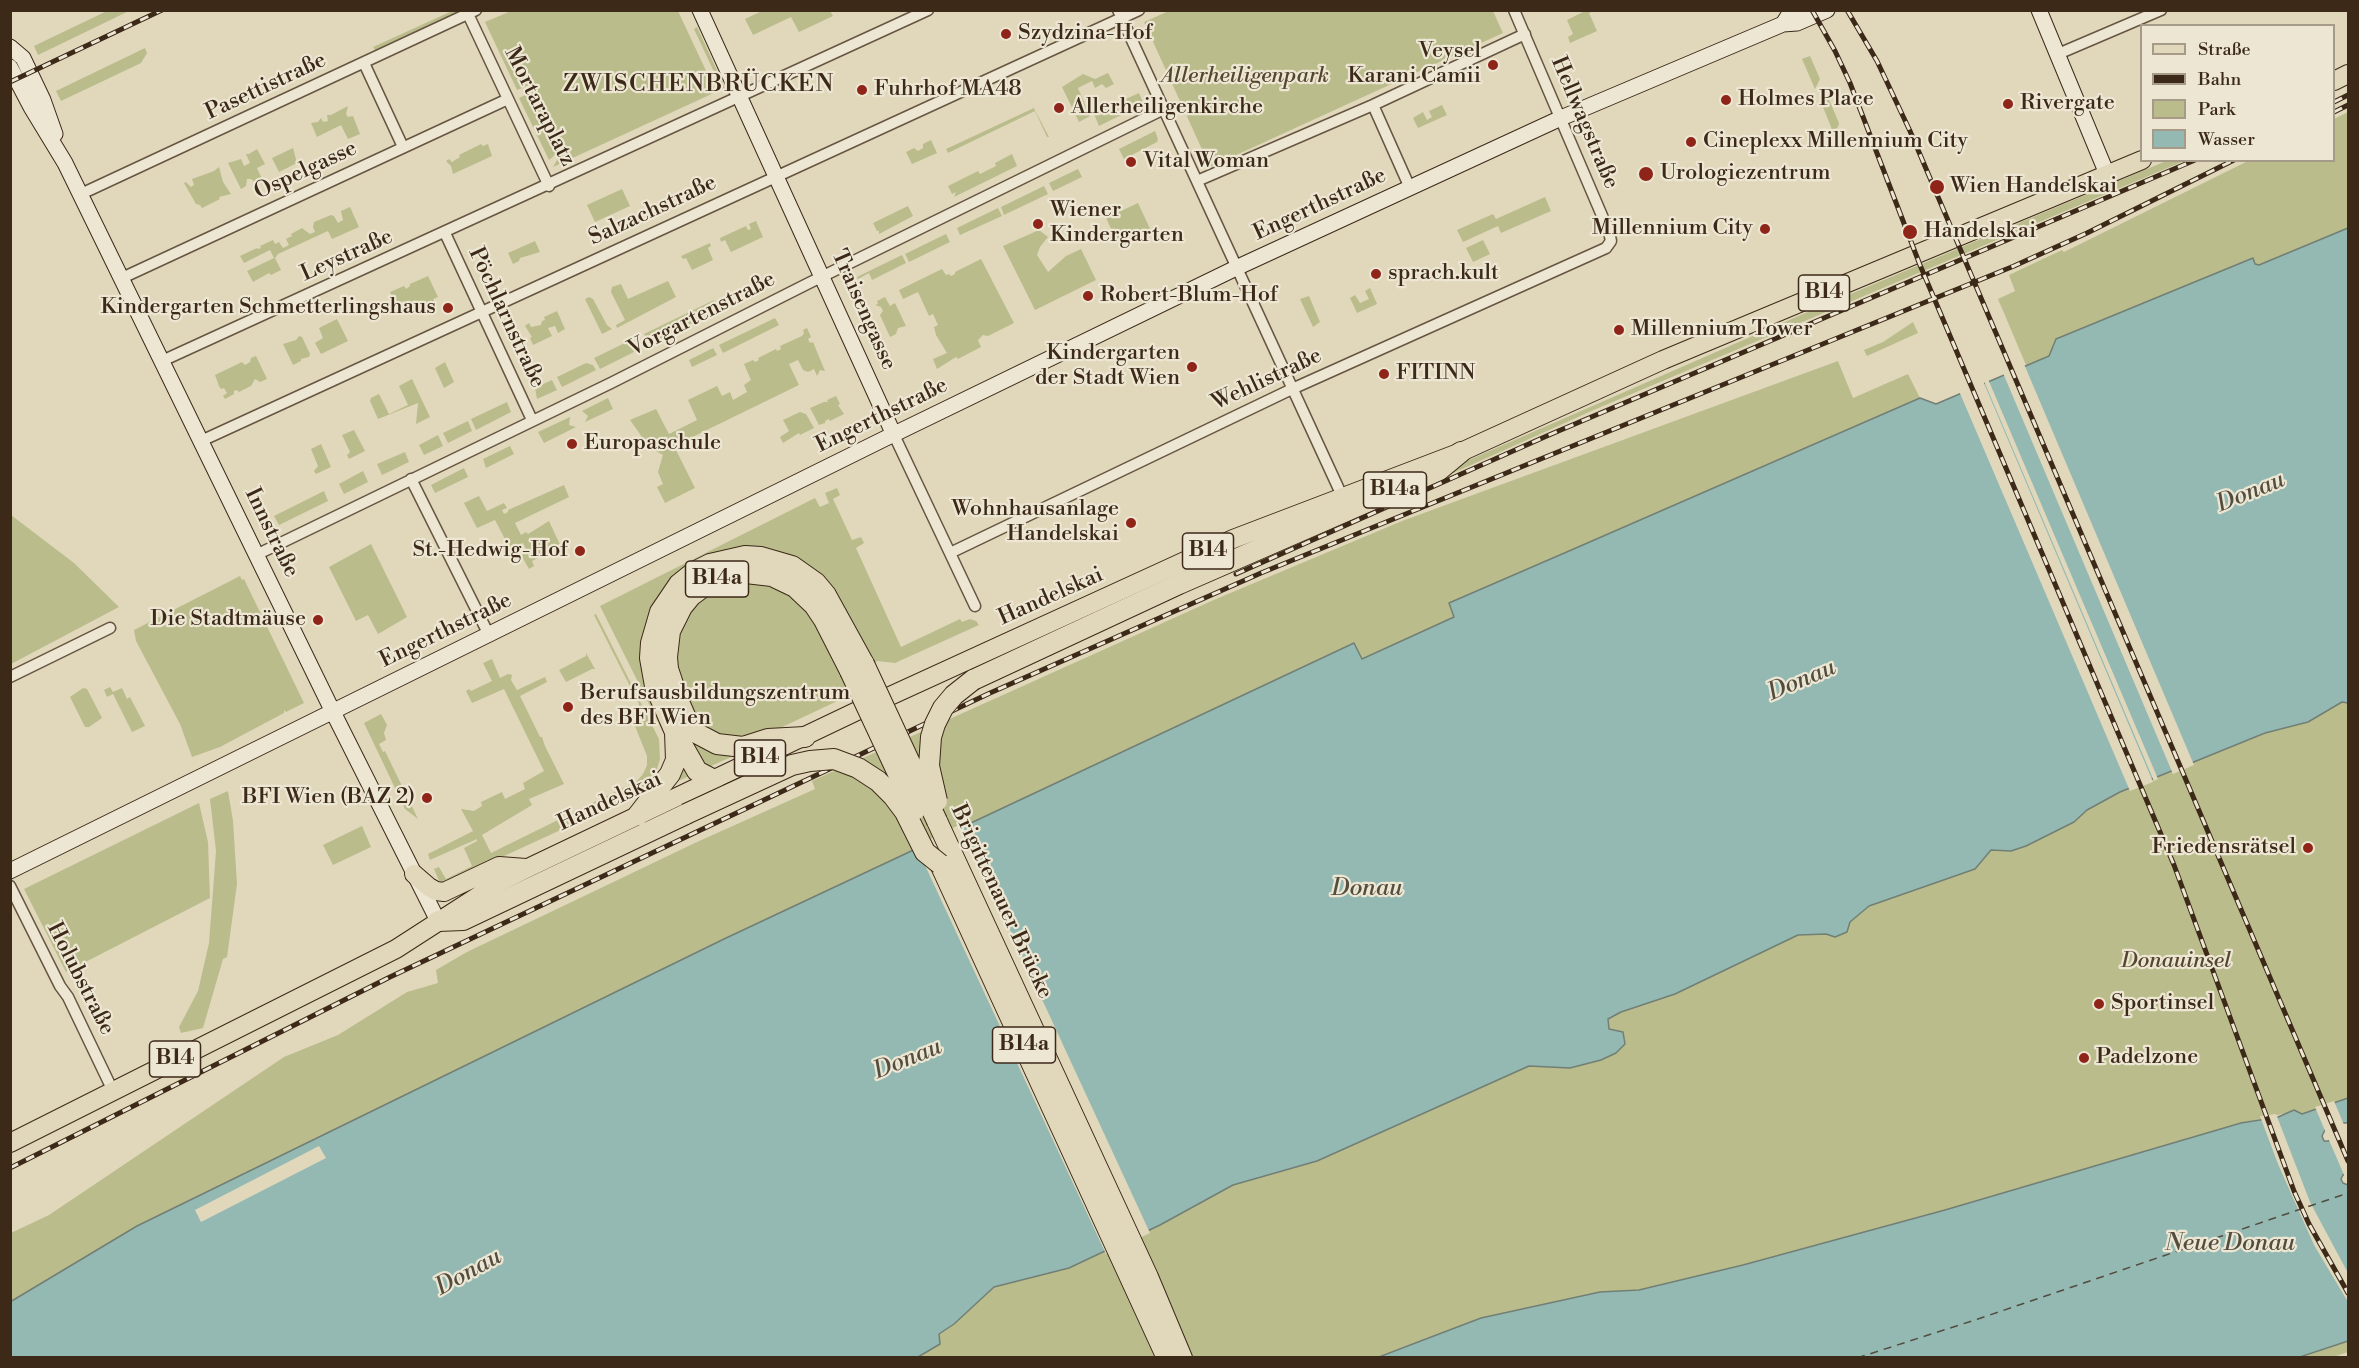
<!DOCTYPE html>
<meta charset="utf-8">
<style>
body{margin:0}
#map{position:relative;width:2359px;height:1368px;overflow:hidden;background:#e1d8bc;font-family:"Libre Bodoni",serif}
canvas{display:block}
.frame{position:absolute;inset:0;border:12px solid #3c2918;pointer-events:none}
.legend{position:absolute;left:2140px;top:24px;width:195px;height:138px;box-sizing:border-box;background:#ece6d3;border:2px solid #a69a88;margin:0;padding:8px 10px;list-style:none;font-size:18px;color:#3c2918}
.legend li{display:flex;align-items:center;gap:12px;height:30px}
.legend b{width:30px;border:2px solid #a69a88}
</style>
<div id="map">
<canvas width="2359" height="1368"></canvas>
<div class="frame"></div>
<ul class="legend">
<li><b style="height:8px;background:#e1d8bc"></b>Straße</li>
<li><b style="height:8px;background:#3c2918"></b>Bahn</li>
<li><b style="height:16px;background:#babc8b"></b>Park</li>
<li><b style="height:16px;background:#94b9b3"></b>Wasser</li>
</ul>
</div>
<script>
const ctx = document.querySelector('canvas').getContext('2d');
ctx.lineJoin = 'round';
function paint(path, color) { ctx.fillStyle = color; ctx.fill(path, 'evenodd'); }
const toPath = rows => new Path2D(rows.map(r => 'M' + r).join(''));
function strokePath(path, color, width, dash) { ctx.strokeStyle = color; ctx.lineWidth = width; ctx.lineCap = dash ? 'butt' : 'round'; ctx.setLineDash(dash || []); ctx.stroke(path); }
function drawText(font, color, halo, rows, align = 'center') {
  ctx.font = font + ' "Libre Bodoni",serif'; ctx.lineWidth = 4.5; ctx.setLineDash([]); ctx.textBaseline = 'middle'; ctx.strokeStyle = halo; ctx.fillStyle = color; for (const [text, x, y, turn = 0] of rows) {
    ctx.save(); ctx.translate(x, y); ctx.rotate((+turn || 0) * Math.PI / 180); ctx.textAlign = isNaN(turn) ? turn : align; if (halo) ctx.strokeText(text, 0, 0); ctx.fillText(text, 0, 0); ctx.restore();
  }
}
const green = toPath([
 [109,10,129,11,38,55,34,46],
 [764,10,830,11,833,16,799,32,791,17,753,35,745,19],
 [1171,10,1493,11,1503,33,1210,167,1144,22],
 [452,11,461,11,375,50,373,47],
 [511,11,678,11,716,92,553,167,560,155,557,153,549,160,519,98,537,89,534,83,517,90,485,22],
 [1594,11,1589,13,1597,31,1570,43,1568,37,1573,34,1567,20,1583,12],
 [697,27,725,88,722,89,694,29],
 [145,48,147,53,141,63,61,101,56,91],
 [1810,56,1820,79,1815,89,1802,59],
 [1108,73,1114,84,1106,88,1102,84,1095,88,1092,81,1078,88,1090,116,1079,122,1062,87,1083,74,1095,79],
 [1139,93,1144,105,1124,114,1119,102],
 [1827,95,1839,123,1838,127,1833,132,1819,97],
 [1028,97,1049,137,1047,137,1035,111,948,153,946,149,1034,108],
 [1116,104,1121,115,1099,126,1094,114],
 [1442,105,1447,115,1418,128,1413,118,1423,112,1427,120,1432,117,1429,111],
 [348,106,346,114,348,117,353,116,360,134,348,139,341,125,317,137,311,123,318,122,321,118,323,122,328,121,327,115,331,115],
 [2348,112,2348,229,2259,265,2255,264,2252,258,2088,327,2059,339,2049,356,2026,365,1998,299,2015,291,2009,275,2062,250,2064,252,2248,161,2334,160,2334,119],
 [1155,131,1158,139,1157,142,1124,159,1119,149],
 [931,140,937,153,912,164,906,152,914,148,918,151,923,148,923,144],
 [481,144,483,146,488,144,492,156,453,174,451,166,446,161,449,159,452,162,460,157,459,155],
 [293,148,297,163,279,172,272,158],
 [257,149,265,164,257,168,262,179,255,182,251,179,247,179,246,186,241,189,228,163,241,159,244,166,250,163,246,154,249,154],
 [1012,154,1017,166,954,197,956,192,952,194,948,186,978,171,980,174,996,166,995,163],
 [2166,161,2184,161,1596,409,1393,500,1391,494,1803,314],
 [219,167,223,182,231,194,219,197,220,199,202,208,200,205,196,204,184,183,186,182,191,187,194,185,192,179,214,171],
 [1078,169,1082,177,1053,191,1049,183],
 [1044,186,1048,194,1004,215,1001,207],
 [622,189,630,206,595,222,587,205],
 [1545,197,1551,211,1501,233,1498,226,1463,242,1457,230,1493,214,1496,219],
 [1138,203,1152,233,1120,248,1106,218],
 [908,206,913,216,879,234,879,231,877,231,873,223],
 [350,207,359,227,332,239,328,231,278,254,275,258,281,270,271,275,269,273,253,282,247,271,274,258,270,250,244,263,240,256,257,248,258,249,261,248,260,246,273,240,275,244,279,242,283,248,289,245,286,239,292,236,291,234,302,228,310,234,315,232,313,227,314,222,331,215,334,216,338,223,343,220,341,211],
 [998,208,1002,216,960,235,957,228],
 [756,221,763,237,731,252,725,240,721,242,720,238,746,226,748,230,751,229,749,224],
 [1039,230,1048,237,1040,247,1037,255,1048,272,1066,256,1081,249,1096,280,1035,310,1003,246],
 [946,234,950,242,909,262,905,254],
 [1483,240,1490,254,1473,262,1466,248],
 [535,241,540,252,520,258,519,261,513,264,508,253],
 [710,243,711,246,708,248,713,260,692,270,686,258,683,259,681,256],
 [902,255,906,263,872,280,869,273,858,279,857,277],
 [981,259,1014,323,988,336,983,335,978,340,981,347,958,359,956,357,937,369,933,359,947,353,936,335,934,327,938,325,933,314,929,316,918,292,903,299,899,290,942,269,946,275,949,274,951,276,955,274,955,272],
 [428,276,438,297,433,299,435,302,409,312,404,301,395,304,390,292,404,286,406,289,410,286,410,284],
 [668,281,676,297,617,328,616,325,625,320,611,292,612,287,621,284,628,299],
 [1370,288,1377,304,1357,313,1350,298,1355,295,1360,303,1369,299,1365,291],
 [1309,296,1320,322,1313,327,1300,299],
 [589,297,593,299,607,325,612,329,602,334,585,299],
 [885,297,890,306,895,303,906,326,898,328,896,334,890,337,880,315,883,311,881,307,875,305,878,304,877,301],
 [714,300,719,311,650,344,644,334],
 [557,311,565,329,558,333,555,326,548,328,552,336,533,345,530,338,532,337,525,326,529,323,531,327,541,325,542,321,545,320,544,317],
 [775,318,779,325,723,353,719,345],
 [337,319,348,341,321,354,315,343,323,338,319,328],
 [1913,322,1918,333,1867,356,1864,350,1883,342],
 [807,328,811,337,808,339,810,343,813,342,825,371,820,370,817,376,814,369,808,372,803,370,798,360,789,364,799,385,674,446,695,488,665,503,657,487,663,484,658,472,663,455,649,447,630,420,656,409,669,434,697,420,688,400,717,386,722,396,730,392,733,400,747,392,744,385,751,380,744,364,753,360,755,362,759,360,758,358,776,349,777,351,781,349,780,346,802,336,804,333,803,330],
 [299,336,302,337,310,354,309,357,301,359,301,361,293,365,283,344,296,340],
 [633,339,638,350,600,369,594,358],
 [713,348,717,355,692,367,689,360],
 [256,356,267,379,260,382,255,379,251,386,239,392,237,390,234,391,234,394,225,399,223,396,227,393,224,388,221,389,219,386,215,375,242,362,245,365,250,362,251,358],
 [1838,361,1853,398,1908,374,1920,398,1449,603,1455,617,1361,659,1353,643,724,939,137,1226,11,1302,11,1233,49,1215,284,1057,338,1035,407,992,438,983,436,970,467,952,697,842,815,789,812,781,1216,599,1402,521],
 [445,362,454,382,444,388,435,368],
 [586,363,593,365,596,370,562,387,557,377],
 [412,379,430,417,416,424,418,403,378,419,370,401,371,398,379,394,389,414,408,405,399,386],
 [552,380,557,390,537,399,535,388],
 [836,396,840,404,838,405,844,414,830,421,829,419,825,421,825,423,819,425,810,408,824,402,828,402,827,400],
 [608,398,613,409,585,422,588,416,582,411],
 [507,402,511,412,476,430,471,419],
 [800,412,806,414,814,428,800,435,799,433,783,443,780,437,789,431,783,420],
 [570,417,569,425,576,427,544,443,538,432],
 [468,421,472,431,448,443,443,433],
 [354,430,365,451,349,459,347,455,350,452,342,435],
 [438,435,443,446,424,455,419,445],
 [321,444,331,467,316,474,314,471,318,466,311,449],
 [510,446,514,454,486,468,483,459],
 [405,452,409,462,382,475,377,464],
 [464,468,468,477,435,493,431,485],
 [363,471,368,482,344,494,339,484],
 [564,485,569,497,515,523,521,535,526,532,528,534,549,521,561,547,532,561,534,566,529,569,521,555,527,552,523,543,510,549,495,520,477,528,464,503,479,496,487,511,504,503,507,508,502,510,504,514,508,512,508,510],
 [837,488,840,495,833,499,852,540,861,537,864,543,856,548,901,647,960,619,962,622,970,619,976,621,979,625,895,663,877,661,852,694,776,730,733,756,676,782,664,771,666,749,664,734,600,606,815,498,820,507,829,503,825,493],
 [324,491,328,501,279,525,274,516],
 [11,515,74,563,119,607,11,664],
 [371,544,407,617,378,634,368,615,356,621,329,567],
 [240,576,242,580,244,579,304,703,286,712,284,710,284,713,220,747,192,757,180,724,136,641,134,630],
 [596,614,659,739,660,759,655,776,643,791,632,797,489,863,486,859,488,864,448,883,440,883,434,869,439,867,446,879,472,866,464,848,477,841,477,839,430,860,428,854,473,831,461,809,474,811,482,806,481,802,502,792,505,799,525,789,523,783,544,771,504,689,472,703,466,691,469,689,471,691,492,681,483,663,492,659,500,678,508,674,512,675,511,680,517,690,545,677,547,682,520,696,540,737,542,737,545,746,564,784,529,799,532,805,482,835,491,853,637,781,643,774,647,765,647,756,635,726,637,719,640,718,638,713,639,704,594,615],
 [586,653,595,669,592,669,566,682,559,670,586,656],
 [110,687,113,692,122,688,127,699,130,697,145,726,132,732,113,694,107,697,104,690],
 [83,688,87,689,102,718,89,727,85,727,70,697],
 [2342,702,2348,703,2348,1100,2302,1114,2291,1112,2241,1123,1945,1210,1743,1265,1639,1290,1600,1292,1481,1318,1376,1357,918,1358,940,1344,939,1334,954,1324,994,1287,1069,1268,1160,1225,1233,1185,1317,1161,1529,1066,1623,1032,1609,1030,1608,1019,1621,1012,1675,994,1798,935,1826,934,1835,936,1847,932,1850,922,1869,906,1975,869,1991,850,2011,851,2026,846,2074,822,2087,810,2120,792,2265,733,2308,722],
 [381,714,387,725,384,733,386,740,379,744,383,752,385,751,418,819,405,809,364,723],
 [228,791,233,821,237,884,227,957,223,959,203,1028,181,1033,179,1027,198,991,209,943,216,851,210,799],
 [199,803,208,842,210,898,66,972,24,889],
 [362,826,371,847,333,865,323,845],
 [2348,1341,2348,1352,2333,1357,2300,1358]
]);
const water = toPath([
 [2348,228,2348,703,2342,702,2308,722,2265,733,2120,792,2087,810,2074,822,2026,846,2011,851,1991,850,1975,869,1869,906,1850,922,1847,932,1835,937,1826,934,1798,935,1675,994,1621,1012,1608,1019,1609,1029,1623,1032,1625,1044,1616,1053,1601,1060,1570,1068,1529,1066,1317,1161,1233,1185,1160,1225,1069,1268,994,1287,954,1324,939,1334,940,1344,918,1357,11,1357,10,1302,137,1226,724,939,1354,643,1362,659,1454,617,1449,603,1569,551,1920,398,1936,404,2049,356,2056,339,2253,258,2255,264,2259,265,2348,228],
 [2348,1098,2348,1123,2343,1123,2325,1130,2322,1136,2324,1141,2328,1141,2348,1133,2348,1172,2343,1175,2341,1179,2343,1183,2348,1185,2348,1341,2300,1357,1376,1358,1481,1318,1600,1292,1639,1290,1743,1265,1945,1210,2241,1123,2278,1117,2294,1110,2302,1114,2348,1098]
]);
const pier = toPath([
 [2024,364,2194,765,2173,774,2003,373],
 [1988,379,2158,779,2154,781,1984,381],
 [1983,381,2153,782,2130,791,1959,391],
 [961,824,1150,1233,1106,1254,916,846],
 [2334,1101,2344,1125,2326,1133,2315,1107],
 [2276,1114,2310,1202,2348,1273,2348,1302,2314,1245,2278,1164,2260,1116],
 [2346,1130,2348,1135,2348,1175,2345,1177,2328,1138],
 [319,1146,326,1158,201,1222,195,1210]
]);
const ferry = toPath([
 [1857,1358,1978,1319,2348,1193]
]);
const street = toPath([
 [1118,10,1343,498],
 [468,14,549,186],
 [2058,54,2161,10],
 [364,63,403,147],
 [1373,105,1410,188],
 [1197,181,1373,105,1525,34],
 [81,194,476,10],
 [445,233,532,420],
 [122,278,508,99],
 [162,361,928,10],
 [894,435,975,606],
 [201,441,1139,10],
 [411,479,489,635],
 [950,553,1292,389,1606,248,1611,241,1609,232,1514,10],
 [256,555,611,383,809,283,1164,109],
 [10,677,110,628],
 [10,886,60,986,68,997,113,1091]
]);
const secondary = toPath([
 [700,10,894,435],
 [2039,10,2107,174],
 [1783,24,1788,16,1797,10],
 [10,47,23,58,43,100,55,134],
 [10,67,31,107,65,163,333,712,438,921],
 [10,871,882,440,1236,268,1561,118,1783,24,1797,23,1827,10]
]);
const primary = toPath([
 [2334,81,2348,74],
 [414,874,429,887,436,891,444,892,499,866,526,868],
 [10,1143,396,949,500,882,528,868,855,712,1233,539,1461,452,1663,360,2142,160]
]);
const highway = toPath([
 [973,680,1179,584,1438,471,1461,452],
 [805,737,768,739,743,747,717,744,698,734,686,718,679,702,668,669,667,657,670,631,682,607,691,596,714,579,746,573,772,576,795,587,814,605,824,620,850,671],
 [714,780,697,771,675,732,655,686,650,658,651,643,660,612,679,584,694,572,710,564,745,556,761,557,792,566,816,583,826,595,864,664],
 [638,815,670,774,676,760,675,732],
 [937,821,1148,1277,1182,1358],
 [940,864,1167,1358],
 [438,921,463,920,686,814]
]);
const rail = toPath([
 [1812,10,1835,51,1850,83,1920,265,2174,865,2294,1191,2309,1224,2348,1293],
 [1847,10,1877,61,1910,131,2348,1161],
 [10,82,162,10],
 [2334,102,2348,95],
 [2334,112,2348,105],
 [1236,574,1549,435,2195,160],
 [10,1168,390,977,990,693,1261,573,2014,266,2087,233,2234,160]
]);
const highwayBridge = toPath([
 [864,664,937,821],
 [850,671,915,810],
 [937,801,929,766,931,737,935,724,943,708,954,695,973,680],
 [686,814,792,765,810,761,834,759,858,768,878,781,893,796,905,812,925,852,940,864]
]);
const markers = [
 [1006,34,6,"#8f2418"],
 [1493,65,6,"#8f2418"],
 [862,90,6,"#8f2418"],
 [1726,100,6,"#8f2418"],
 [2008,104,6,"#8f2418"],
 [1059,108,6,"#8f2418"],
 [1691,142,6,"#8f2418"],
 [1131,162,6,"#8f2418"],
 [1646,174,8,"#8f2418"],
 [1937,187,8,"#8f2418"],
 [1038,224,6,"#8f2418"],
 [1765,229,6,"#8f2418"],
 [1910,232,8,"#8f2418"],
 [1376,274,6,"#8f2418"],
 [1088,296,6,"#8f2418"],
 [448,308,6,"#8f2418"],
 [1619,330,6,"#8f2418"],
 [1192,367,6,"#8f2418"],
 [1384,374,6,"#8f2418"],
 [572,444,6,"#8f2418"],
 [1131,523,6,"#8f2418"],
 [580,551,6,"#8f2418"],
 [318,620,6,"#8f2418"],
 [568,707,6,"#8f2418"],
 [427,798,6,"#8f2418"],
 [2308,848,6,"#8f2418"],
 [2099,1004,6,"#8f2418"],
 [2084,1058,6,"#8f2418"]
];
const shields = [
 [1824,293,51],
 [1395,490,63],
 [1208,551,51],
 [717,579,63],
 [760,758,51],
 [1024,1045,63],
 [175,1059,51]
];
const shieldNames = [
 ["B14",1824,293],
 ["B14a",1395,490],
 ["B14",1208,551],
 ["B14a",717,579],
 ["B14",760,758],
 ["B14a",1024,1045],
 ["B14",175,1059]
];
const poiNames = [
 ["Szydzina-Hof",1018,34],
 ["Veysel",1481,52,"right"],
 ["Karani Camii",1481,77,"right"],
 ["Fuhrhof MA48",874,90],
 ["Holmes Place",1738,100],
 ["Rivergate",2020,104],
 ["Allerheiligenkirche",1071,108],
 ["Cineplexx Millennium City",1703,142],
 ["Vital Woman",1143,162],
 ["Urologiezentrum",1660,174],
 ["Wien Handelskai",1950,187],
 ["Wiener",1050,211],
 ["Kindergarten",1050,236],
 ["Millennium City",1753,229,"right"],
 ["Handelskai",1924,232],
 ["sprach.kult",1388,274],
 ["Robert-Blum-Hof",1100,296],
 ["Kindergarten Schmetterlingshaus",436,308,"right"],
 ["Millennium Tower",1631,330],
 ["Kindergarten",1180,354,"right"],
 ["der Stadt Wien",1180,379,"right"],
 ["FITINN",1396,374],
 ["Europaschule",584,444],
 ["Wohnhausanlage",1119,510,"right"],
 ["Handelskai",1119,535,"right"],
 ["St.-Hedwig-Hof",568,551,"right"],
 ["Die Stadtmäuse",306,620,"right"],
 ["Berufsausbildungszentrum",580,694],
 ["des BFI Wien",580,719],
 ["BFI Wien (BAZ 2)",415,798,"right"],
 ["Friedensrätsel",2296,848,"right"],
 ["Sportinsel",2111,1004],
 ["Padelzone",2096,1058]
];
const parkNames = [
 ["Allerheiligenpark",1245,77],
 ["Donauinsel",2176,962]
];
const streetNames = [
 ["Pasettistraße",266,87,-25],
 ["Mortaraplatz",539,107,63],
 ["Hellwagstraße",1584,123,67],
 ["Ospelgasse",306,171,-25],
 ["Engerthstraße",1320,205,-25],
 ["Salzachstraße",653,211,-25],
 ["Leystraße",347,256,-24],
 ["Traisengasse",863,310,66],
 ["Vorgartenstraße",702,315,-27],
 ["Pöchlarnstraße",506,318,65],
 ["Wehlistraße",1267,380,-25],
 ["Engerthstraße",882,416,-26],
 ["Innstraße",271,533,64],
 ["Handelskai",1051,597,-24],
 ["Engerthstraße",446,631,-26],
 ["Handelskai",610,802,-25],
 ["Brigittenauer Brücke",1001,902,65],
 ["Holubstraße",80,979,63]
];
const neighbourhoodNames = [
 ["ZWISCHENBRÜCKEN",699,85]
];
const waterNames = [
 ["Donau",2251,493,-22],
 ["Donau",1802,681,-23],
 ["Donau",1367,889],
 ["Donau",908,1060,-22],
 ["Neue Donau",2230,1244],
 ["Donau",469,1273,-29]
];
paint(green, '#babc8b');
paint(water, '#94b9b3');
strokePath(water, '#717f75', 1.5);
paint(pier, '#e1d8bc');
strokePath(ferry, '#524d3f', 1.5, [8, 6]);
strokePath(street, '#655541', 13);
strokePath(secondary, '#3c2918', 17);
strokePath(primary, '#3c2918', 20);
strokePath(highway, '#3c2918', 22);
strokePath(street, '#ece6d3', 10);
strokePath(secondary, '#ece6d3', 15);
strokePath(primary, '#e1d8bc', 18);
strokePath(highway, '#e1d8bc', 20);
strokePath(rail, '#3c2918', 5);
strokePath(rail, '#ece6d3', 3, [9]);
strokePath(highwayBridge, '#3c2918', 22, []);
strokePath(highwayBridge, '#e1d8bc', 20);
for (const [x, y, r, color] of markers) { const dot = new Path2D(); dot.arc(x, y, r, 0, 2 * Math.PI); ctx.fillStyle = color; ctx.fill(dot); strokePath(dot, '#ece6d3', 2); }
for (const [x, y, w] of shields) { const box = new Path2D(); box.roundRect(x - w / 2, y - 18, w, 36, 4.5); ctx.fillStyle = '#ece6d3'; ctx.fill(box); strokePath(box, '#3c2918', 1.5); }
drawText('bold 21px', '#3c2918', null, shieldNames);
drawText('22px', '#3c2918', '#ece6d3', poiNames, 'left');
drawText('italic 22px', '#55462f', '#ece6d3', parkNames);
drawText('22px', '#3c2918', '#ece6d3', streetNames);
ctx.letterSpacing = '1.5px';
drawText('24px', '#3c2918', '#ece6d3', neighbourhoodNames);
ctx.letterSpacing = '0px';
drawText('italic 24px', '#524d3f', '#ece6d3', waterNames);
</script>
